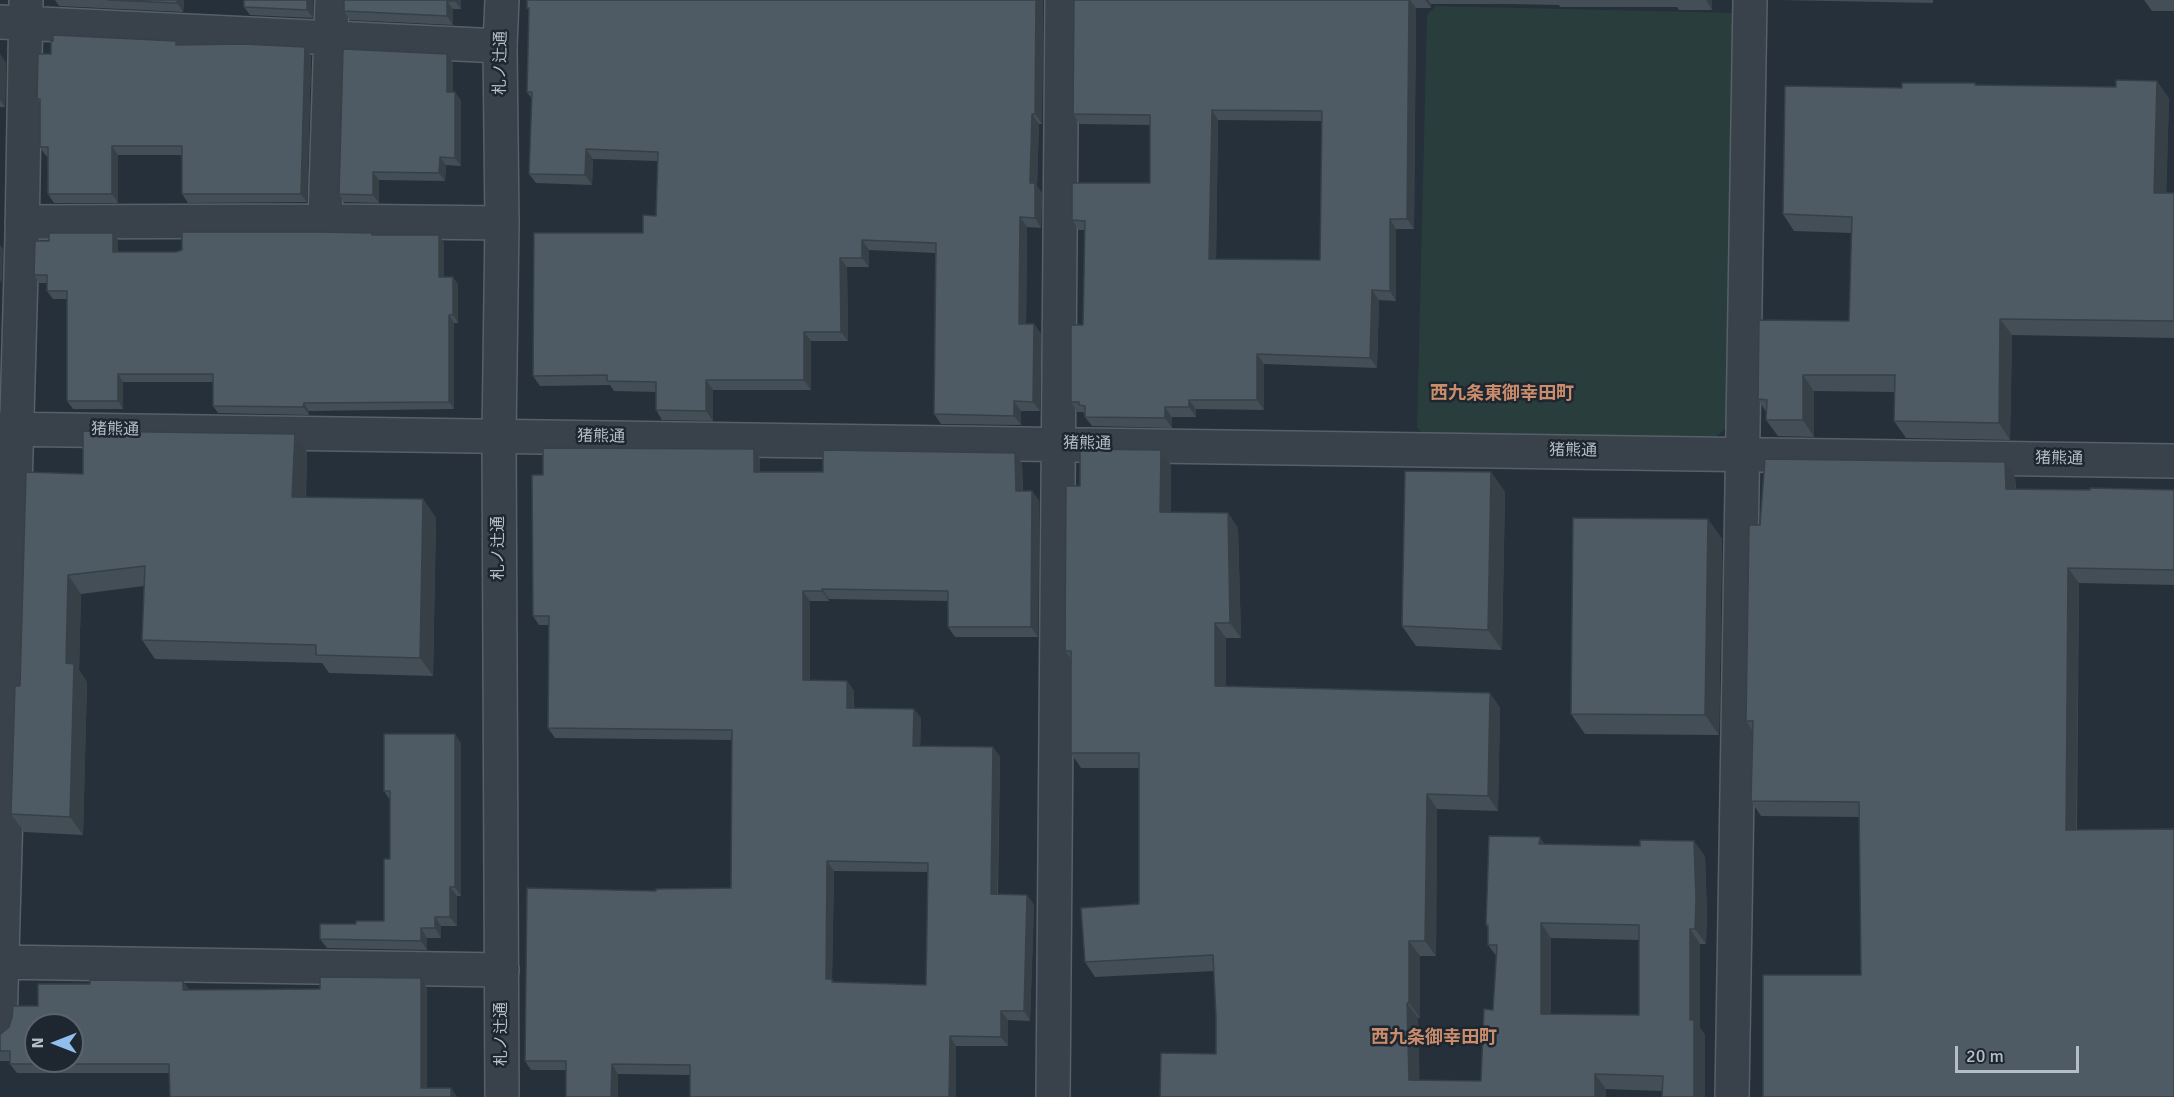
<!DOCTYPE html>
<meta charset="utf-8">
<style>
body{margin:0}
#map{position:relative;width:2174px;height:1097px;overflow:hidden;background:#25303a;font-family:Signika,sans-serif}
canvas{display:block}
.north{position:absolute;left:24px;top:1013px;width:60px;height:60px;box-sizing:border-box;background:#1e2730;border:2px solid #5a636c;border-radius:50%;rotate:270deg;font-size:16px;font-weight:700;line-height:24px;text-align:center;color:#b5bdc6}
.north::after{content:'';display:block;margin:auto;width:21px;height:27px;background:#92beee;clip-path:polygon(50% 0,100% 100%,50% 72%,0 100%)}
.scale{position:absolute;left:1955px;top:1046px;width:124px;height:27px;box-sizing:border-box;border:3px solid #b5bdc6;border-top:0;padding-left:8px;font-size:18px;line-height:21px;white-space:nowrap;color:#b5bdc6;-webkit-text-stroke:4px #1e2730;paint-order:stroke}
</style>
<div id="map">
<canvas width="2174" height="1097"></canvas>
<div class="north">N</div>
<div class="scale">20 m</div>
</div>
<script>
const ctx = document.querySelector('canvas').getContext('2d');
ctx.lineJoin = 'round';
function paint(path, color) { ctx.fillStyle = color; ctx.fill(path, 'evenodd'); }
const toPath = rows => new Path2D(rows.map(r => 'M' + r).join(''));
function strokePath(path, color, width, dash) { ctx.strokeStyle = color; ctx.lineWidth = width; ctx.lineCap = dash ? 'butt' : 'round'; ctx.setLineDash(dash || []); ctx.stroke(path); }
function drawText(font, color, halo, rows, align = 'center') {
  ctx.font = font + ' Signika,"Noto Sans JP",sans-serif'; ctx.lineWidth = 5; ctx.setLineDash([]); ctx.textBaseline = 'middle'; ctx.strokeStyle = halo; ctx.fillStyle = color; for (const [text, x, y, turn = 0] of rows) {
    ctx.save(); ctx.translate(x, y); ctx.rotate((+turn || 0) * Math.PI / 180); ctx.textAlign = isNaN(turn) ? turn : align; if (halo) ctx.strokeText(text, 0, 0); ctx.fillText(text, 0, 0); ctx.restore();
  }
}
const green = toPath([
 [1436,6,1737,13,1734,420,1715,438,1425,435,1417,428,1427,15]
]);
const minor = toPath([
 [0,22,500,46],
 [325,221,332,0],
 [22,222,325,221,502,223],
 [0,429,2174,461],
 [0,962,502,970],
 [0,1026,22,237,26,0],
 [1053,1097,1062,0],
 [1732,1097,1750,0]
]);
const tertiary = toPath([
 [502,1097,499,436,502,223,500,46,502,0]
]);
const wall = toPath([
 [55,0,184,0,183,12,59,6],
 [244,0,313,0,313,18,250,15,244,7],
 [344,0,461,0,461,9,453,9,453,25,350,20,344,11],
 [527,0,1043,0,1042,124,1039,124,1037,186,1042,193,1041,228,1027,227,1026,324,1034,324,1041,334,1040,411,1021,411,1021,425,941,424,934,414,935,253,869,250,869,267,847,267,848,341,811,341,811,390,713,390,713,421,662,420,656,410,656,392,614,391,610,385,540,386,533,376,656,216,658,161,593,159,592,185,536,183,529,174,532,99,527,92,529,11,527,8],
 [1074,0,1712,0,1712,10,1679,10,1677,7,1560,7,1559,5,1511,4,1431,4,1431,8,1416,8,1414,229,1396,229,1396,301,1379,300,1377,368,1264,364,1264,410,1196,409,1196,417,1172,417,1172,428,1092,426,1085,417,1085,415,1083,412,1077,412,1071,402,1083,325,1085,230,1079,230,1072,220,1150,183,1150,125,1080,124,1073,114],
 [1218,120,1322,121,1320,260,1216,259],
 [1778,0,1933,0,1933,3],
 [2144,0,2174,0,2174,11,2152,11],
 [179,45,305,47,311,56,307,202,188,203,182,194,182,155,118,155,118,203,54,203,48,194,48,156,46,156,40,147,40,103,37,99,51,54],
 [0,54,6,63,5,107,0,107],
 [453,63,453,92,455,92,461,101,461,166,446,165,445,181,379,180,379,203,344,202,339,194],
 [1976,85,2169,98,2166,193,2174,193,2174,338,2012,335,2010,440,1906,438,1894,421,1894,392,1814,391,1814,437,1778,436,1766,420,1766,412,1758,399,1849,321,1852,233,1794,231,1783,214,1902,88],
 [113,233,118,240,118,252,176,252,372,233,374,235,444,243,444,277,458,284,458,323,454,323,454,409,309,411,309,415,218,413,213,406,213,382,123,382,123,409,73,409,67,401,67,299,53,299,47,291,47,283,39,283,34,275,49,241],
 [295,434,307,452,306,497,423,499,436,518,433,676,329,673,322,663,155,659,142,640,144,586,81,594,79,670,87,682,83,835,24,832,11,814,20,686,83,474],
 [1161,450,1171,465,1171,513,1228,513,1238,528,1241,638,1226,638,1226,686,1490,693,1500,708,1498,811,1437,809,1436,956,1420,956,1420,1018,1418,1018,1419,1080,1481,1081,1493,1010,1497,957,1488,945,1488,928,1486,925,1545,844,1705,856,1707,914,1706,944,1700,944,1700,1028,1705,1035,1705,1097,1662,1091,1606,1089,1606,1097,1160,1097,1216,1054,1216,1016,1214,971,1095,977,1085,962,1139,904,1139,768,1081,768,1071,753,1071,659,1065,651,1080,486],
 [1551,938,1639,940,1639,1015,1551,1014],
 [760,459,760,472,823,472,1022,463,1023,491,1032,491,1039,501,1038,637,955,637,948,627,948,601,829,599,829,601,810,601,810,680,847,681,854,691,854,708,914,709,921,718,920,746,993,747,1000,757,998,894,1027,895,1034,905,1030,1021,1008,1020,1008,1046,956,1046,690,1075,618,1074,566,1070,531,1070,525,1061,656,891,731,888,732,740,555,738,548,728,549,625,539,625,533,616,543,475],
 [834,871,928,872,926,985,834,982,832,979],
 [1491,472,1505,492,1502,650,1416,646,1402,626],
 [2015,477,2016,489,2174,490,2174,585,2079,583,2077,830,1861,975,1860,817,1761,816,1751,801,1752,730,1746,721,1760,525],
 [1708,519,1722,539,1719,735,1585,734,1571,714],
 [461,743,461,896,457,896,457,926,441,926,441,938,427,938,427,950,327,948,320,939,384,921,390,859,390,800,384,791],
 [183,981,189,990,267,990,427,988,427,1088,451,1088,457,1097,170,1097,169,1073,17,1073,10,1064,10,1061,0,1061,0,1034,38,1006,90,984]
]);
const shadedWall = toPath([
 [177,0,184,0,183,12,177,3],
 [307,0,313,0,313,18,307,10],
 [455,0,461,0,461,9,455,1],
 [1036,0,1043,0,1042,124,1035,114],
 [1409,0,1410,0,1416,8,1414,229,1407,219],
 [1425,0,1428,0,1431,4,1431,8],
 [1706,0,1712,0,1712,10],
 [447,1,453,9,453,25,447,16],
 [305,47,311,56,307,202,301,194],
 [0,54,6,63,5,107,0,100],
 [447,54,453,63,453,101,447,92],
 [2157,81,2169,98,2166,210,2154,193],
 [455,92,461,101,461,166,455,158],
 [1212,110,1218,120,1216,268,1209,259],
 [1032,114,1039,124,1037,186,1042,193,1041,228,1035,218,1030,183],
 [112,146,118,155,118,203,112,194],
 [586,149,593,159,592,185,585,175],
 [440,157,446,165,445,181,439,173],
 [373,172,379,180,379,203,373,195],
 [1020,217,1027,227,1026,334,1019,324],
 [1390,219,1396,229,1396,301,1390,291],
 [113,233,118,240,118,259,113,252],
 [439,235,444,243,444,284,439,277],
 [862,240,869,250,869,267,862,258],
 [0,245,3,249,2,283,0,280],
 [840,258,847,267,848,341,841,332],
 [453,277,458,284,458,323,453,315],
 [1372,290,1379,300,1377,368,1370,358],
 [449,315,454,323,454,409,449,402],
 [2000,319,2012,335,2010,440,1999,423],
 [1034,324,1041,334,1040,411,1033,402],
 [804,332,811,341,811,390,804,380],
 [1257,354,1264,364,1264,410,1257,400],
 [118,374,123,382,123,409,118,401],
 [1803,375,1814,391,1814,437,1803,420],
 [706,380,713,390,713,421,706,411],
 [1189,400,1196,409,1196,417,1189,407],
 [1014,401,1021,411,1021,425,1014,416],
 [304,403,309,411,309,415,303,407],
 [1165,407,1172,417,1172,428,1165,418],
 [295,434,307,452,305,515,292,497],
 [754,449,760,459,760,482,754,472],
 [1161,450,1171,465,1171,527,1160,512],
 [1015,453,1022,463,1023,501,1016,491],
 [2005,462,2015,477,2016,504,2006,489],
 [1491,472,1505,492,1502,650,1488,630],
 [1032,491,1039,501,1038,637,1031,627],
 [423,499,436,518,433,676,420,658],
 [1228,513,1238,528,1241,638,1230,623],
 [1708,519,1722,539,1719,735,1705,715],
 [2068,568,2079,583,2076,845,2066,830],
 [68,575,81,594,79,670,87,682,83,835,70,817,66,663],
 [822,589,829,599,829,601,822,591],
 [803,591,810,601,810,690,803,680],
 [1215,623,1226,638,1226,701,1215,686],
 [847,681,854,691,853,718,847,708],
 [1490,693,1500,708,1498,811,1488,796],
 [914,709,921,718,920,756,913,746],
 [455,734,461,743,461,896,455,887],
 [993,747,1000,757,997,904,991,894],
 [1427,794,1437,809,1436,956,1425,941],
 [1540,837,1550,852,1539,844],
 [1694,841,1705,856,1707,914,1706,944,1695,929],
 [827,861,834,871,832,979,839,989,826,979],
 [450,887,457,896,457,926,450,917],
 [1027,895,1034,905,1030,1021,1024,1011],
 [435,917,441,926,441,938,435,928],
 [1541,923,1551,938,1551,1029,1541,1014],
 [421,928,427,938,427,950,421,941],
 [1690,929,1700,944,1700,1028,1705,1035,1705,1097,1694,1097,1690,1020],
 [1409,941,1420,956,1420,1018,1409,1003],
 [421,978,427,988,427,1097,421,1088],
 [183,981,190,991,183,990],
 [1407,1003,1418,1018,1420,1095,1409,1080],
 [1001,1011,1008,1020,1008,1046,1001,1037],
 [950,1036,956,1046,956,1097,949,1097],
 [612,1064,618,1074,618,1097,611,1097],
 [1595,1074,1606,1089,1606,1097,1595,1097],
 [451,1088,457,1097,451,1097]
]);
const building = toPath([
 [108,0,177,0,177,3,108,0],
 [244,0,307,0,307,10,244,7,244,0],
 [344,0,455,0,455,1,447,1,447,16,344,11,344,0],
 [527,0,1036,0,1035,114,1032,114,1030,183,1035,183,1035,218,1020,217,1019,324,1034,324,1033,402,1014,401,1014,416,934,414,936,243,862,240,862,258,840,258,841,332,804,332,804,380,706,380,706,411,656,410,656,382,607,381,607,375,533,376,534,233,643,233,643,215,656,216,658,152,586,149,585,175,529,174,532,92,527,92,529,8,527,8,527,0],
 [1074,0,1409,0,1407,219,1390,219,1390,291,1372,290,1370,358,1257,354,1257,400,1189,400,1189,407,1165,407,1165,418,1085,417,1085,406,1079,405,1079,402,1071,402,1071,325,1083,325,1085,221,1072,220,1072,183,1150,183,1150,115,1073,114,1074,0],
 [1212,110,1322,111,1320,260,1209,259,1212,110],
 [53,35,176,41,176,45,243,44,305,47,301,194,182,194,182,146,112,146,112,194,48,194,48,147,40,147,40,99,37,99,38,54,51,54,51,41,53,41,53,35],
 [343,49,447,54,447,92,455,92,455,158,440,157,439,173,373,172,373,195,339,194,343,49],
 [2116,80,2157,81,2154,193,2174,193,2174,321,2000,319,1999,423,1894,421,1895,375,1803,375,1803,420,1766,420,1767,400,1758,399,1759,320,1849,321,1852,217,1783,214,1785,86,1902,88,1902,83,1975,83,1975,85,2116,87,2116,80],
 [182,232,320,232,372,233,372,235,439,235,439,277,453,277,453,315,449,315,449,402,304,403,303,407,213,406,213,374,118,374,118,401,67,401,67,291,47,291,47,275,34,275,35,241,49,241,49,233,113,233,113,252,176,252,182,250,182,232],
 [83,431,295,434,292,497,423,499,420,658,316,655,316,645,142,640,145,566,68,575,66,663,74,664,70,817,11,814,15,686,20,686,26,472,83,474,83,431],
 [543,448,754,449,754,472,823,472,823,450,1015,453,1016,491,1032,491,1031,627,948,627,948,591,822,589,822,591,803,591,803,680,847,681,847,708,914,709,913,746,993,747,991,894,1027,895,1024,1011,1001,1011,1001,1037,950,1036,949,1097,690,1097,690,1065,612,1064,611,1097,566,1097,566,1061,525,1061,527,888,656,891,656,889,731,888,732,730,548,728,549,616,533,616,532,475,543,475,543,448],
 [827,861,928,863,926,985,832,982,832,979,826,979,827,861],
 [1080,449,1161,450,1160,512,1228,513,1230,623,1215,623,1215,686,1490,693,1488,796,1427,794,1425,941,1409,941,1409,1003,1407,1003,1409,1080,1481,1081,1484,1009,1493,1010,1497,945,1488,945,1488,925,1486,925,1489,836,1540,837,1539,844,1640,846,1640,840,1694,841,1696,899,1695,929,1690,929,1690,1020,1694,1020,1694,1097,1662,1097,1663,1076,1595,1074,1595,1097,1160,1097,1161,1053,1216,1054,1216,1016,1213,955,1085,962,1081,908,1139,904,1139,753,1071,753,1071,651,1065,651,1066,486,1080,486,1080,449],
 [1541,923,1639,925,1639,1015,1541,1014,1541,923],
 [1765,459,2005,462,2006,489,2090,490,2090,488,2174,490,2174,570,2068,568,2066,830,2174,829,2174,1097,1763,1097,1763,975,1861,975,1859,802,1751,801,1753,721,1746,721,1749,525,1760,525,1765,459],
 [1405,471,1491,472,1488,630,1402,626,1405,471],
 [1573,518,1708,519,1705,715,1571,714,1573,518],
 [384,734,455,734,455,887,450,887,450,917,435,917,435,928,421,928,421,941,320,939,320,924,356,924,356,921,384,921,384,859,390,859,390,791,384,791,384,734],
 [320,977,421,978,421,1088,451,1088,451,1097,170,1097,169,1064,10,1064,10,1051,0,1051,0,1034,2,1033,9,1027,12,1017,13,1006,38,1006,38,984,90,984,90,980,183,981,183,990,320,989,320,977],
 [36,1025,72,1025,72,1061,36,1061,36,1025]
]);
const streetNames = [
 ["札ノ辻通",501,63,-89],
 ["猪熊通",115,430,1],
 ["猪熊通",601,437,1],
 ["猪熊通",1087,444,1],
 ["猪熊通",1573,451,1],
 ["猪熊通",2059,459,1],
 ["札ノ辻通",499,548,-90],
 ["札ノ辻通",502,1034,-90]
];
const neighbourhoodNames = [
 ["西九条東御幸田町",1502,394],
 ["西九条御幸田町",1434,1038]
];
paint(green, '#283d3c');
strokePath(minor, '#576069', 36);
strokePath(tertiary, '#576069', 36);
strokePath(minor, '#39424b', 33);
strokePath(tertiary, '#39424b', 33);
paint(wall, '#434e57');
paint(shadedWall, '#374047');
paint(building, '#4e5b65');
strokePath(building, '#374047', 1.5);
drawText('16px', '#b5bdc6', '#1e2730', streetNames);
drawText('bold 18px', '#ca8c6b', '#1e2730', neighbourhoodNames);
</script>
